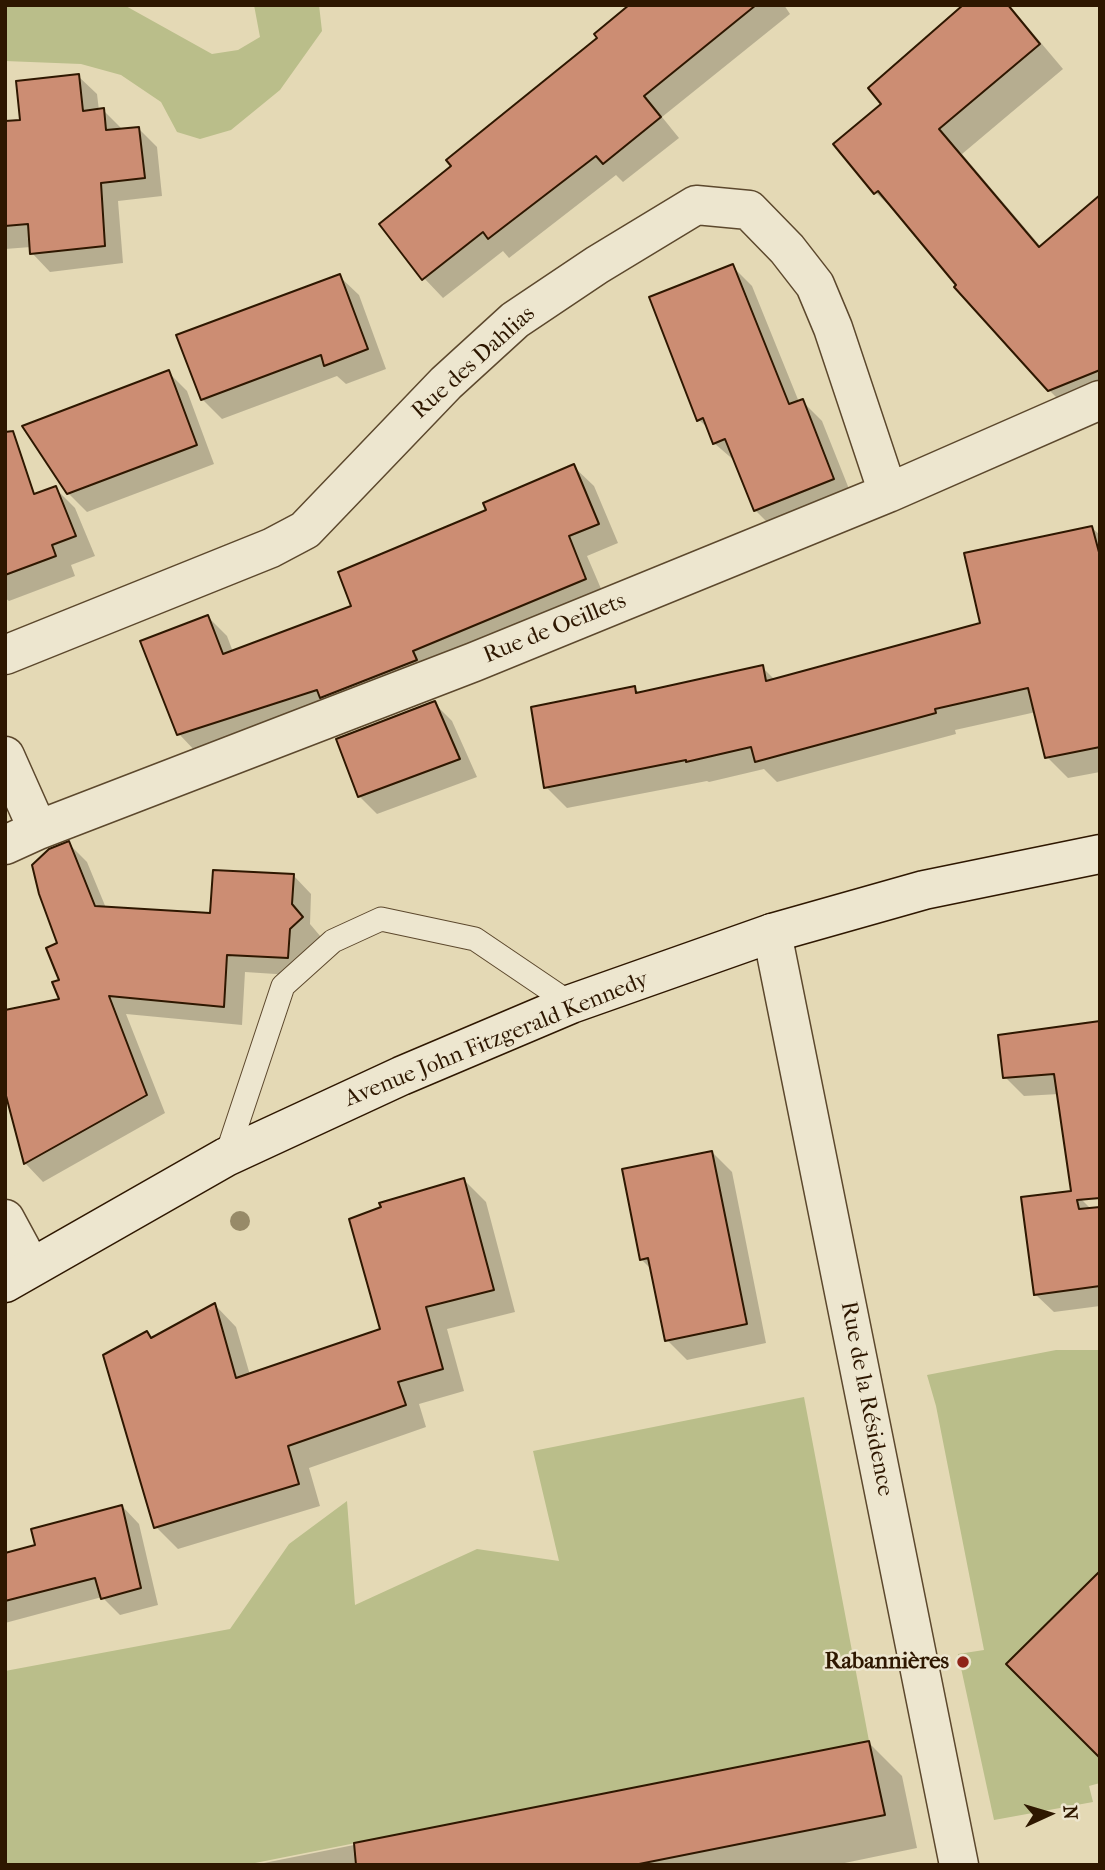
<!DOCTYPE html>
<meta charset="utf-8">
<style>
body{margin:0}
#map{position:relative;width:1105px;height:1870px;overflow:hidden;background:#e4d9b5;font-family:"IM FELL French Canon",serif}
canvas{display:block}
.frame{position:absolute;inset:0;border:7px solid #2e1700;pointer-events:none}
.north{position:absolute;left:1014px;top:1779px;width:70px;height:70px;-webkit-text-stroke:5px #ede6cf;paint-order:stroke;rotate:86deg;font-size:19px;font-weight:700;line-height:28px;text-align:center;color:#2e1700}
.north::after{content:'';display:block;margin:auto;width:24px;height:32px;background:#2e1700;clip-path:polygon(50% 0,100% 100%,50% 72%,0 100%)}
</style>
<div id="map">
<canvas width="1105" height="1870"></canvas>
<div class="frame"></div>
<div class="north">N</div>
</div>
<script>
const ctx = document.querySelector('canvas').getContext('2d');
ctx.lineJoin = 'round';
function paint(path, color) { ctx.fillStyle = color; ctx.fill(path, 'evenodd'); }
const toPath = rows => new Path2D(rows.map(r => 'M' + r).join(''));
function strokePath(path, color, width, dash) { ctx.strokeStyle = color; ctx.lineWidth = width; ctx.lineCap = dash ? 'butt' : 'round'; ctx.setLineDash(dash || []); ctx.stroke(path); }
function drawText(font, color, halo, rows, align = 'center') {
  ctx.font = font + ' "IM FELL French Canon",serif'; ctx.lineWidth = 5; ctx.setLineDash([]); ctx.textBaseline = 'middle'; ctx.strokeStyle = halo; ctx.fillStyle = color; for (const [text, x, y, turn = 0] of rows) {
    ctx.save(); ctx.translate(x, y); ctx.rotate((+turn || 0) * Math.PI / 180); ctx.textAlign = isNaN(turn) ? turn : align; if (halo) ctx.strokeText(text, 0, 0); ctx.fillText(text, 0, 0); ctx.restore();
  }
}
const green = toPath([
 [5,5,124,5,212,54,238,50,260,37,254,5,319,5,322,31,280,90,231,130,200,139,177,132,161,102,121,75,81,64,5,61],
 [1056,1350,1100,1350,1100,1783,1089,1786,1093,1802,994,1820,958,1654,984,1650,936,1406,927,1375],
 [804,1397,869,1741,245,1865,5,1865,5,1671,230,1629,289,1544,347,1501,355,1605,477,1549,559,1561,533,1451]
]);
const shadow = toPath([
 [632,5,784,5,790,14,662,117,679,138,623,182,616,175,509,258,503,251,443,298,424,278,454,166,600,39],
 [966,5,1009,5,1063,69,962,154,1041,247,1100,197,1100,403,1073,414,1049,390,900,216,876,193,884,105],
 [78,76,97,94,99,111,103,110,122,129,139,129,157,147,162,196,118,201,123,263,50,272,32,253,31,247,5,249,5,156,22,121],
 [732,266,752,286,799,402,802,401,822,421,853,499,775,530,755,510,736,462,714,443,710,430,699,420],
 [339,276,359,295,386,369,346,384,337,376,222,419,202,399],
 [168,372,187,391,214,464,87,512,68,493],
 [574,467,594,486,618,543,587,556,605,598,198,754,179,734,208,617,227,636,233,652,353,607,488,511],
 [55,488,75,508,95,556,71,565,75,576,9,601,5,598,5,507],
 [1092,528,1100,535,1100,772,1068,778,1047,757,1036,712,955,730,956,734,777,782,764,769,709,782,707,781,567,808,546,787,634,688,641,694,762,667,775,680,982,624],
 [434,703,452,721,477,777,377,814,359,796],
 [69,844,87,862,106,908,212,914,293,875,311,894,310,924,321,937,308,948,306,976,245,972,242,1025,126,1014,165,1113,43,1182,25,1163,5,1076,61,1000,60,944],
 [1100,1023,1059,1094,1024,1096,1005,1077],
 [712,1152,732,1172,766,1343,687,1360,667,1340,652,1270,641,1259],
 [464,1180,486,1202,515,1312,447,1329,464,1391,419,1404,426,1427,309,1468,320,1506,178,1549,156,1527,147,1333,153,1339,215,1305,236,1327,250,1375,382,1330],
 [1074,1192,1091,1209,1100,1208,1100,1306,1054,1312,1035,1294],
 [122,1506,139,1524,158,1605,120,1615,102,1597,5,1623,5,1555,37,1546],
 [868,1742,902,1776,917,1848,835,1865,254,1865]
]);
const building = toPath([
 [629,5,756,5,644,96,661,117,603,164,596,156,488,239,483,232,422,280,379,224,451,166,446,160,597,38,594,34,629,5],
 [963,5,1008,5,1040,44,939,129,1039,247,1100,195,1100,370,1048,391,954,287,956,285,878,191,874,194,833,144,881,104,868,88,963,5],
 [79,74,83,111,104,108,106,130,139,127,145,178,101,183,105,246,30,254,28,224,5,226,5,121,20,120,16,81,79,74],
 [733,264,789,404,803,399,834,479,754,511,725,439,713,444,703,418,697,421,649,297,733,264],
 [340,274,368,349,324,366,321,355,201,400,176,335,340,274],
 [169,370,197,445,67,494,22,426,169,370],
 [13,431,34,494,56,486,76,536,52,545,56,556,5,575,5,432,13,431],
 [574,464,599,524,569,536,586,579,413,651,417,660,320,698,317,690,177,735,140,641,208,615,223,654,351,606,338,572,486,510,483,503,574,464],
 [1092,526,1100,556,1100,747,1045,758,1028,688,935,709,936,713,755,762,751,747,686,762,686,760,544,788,531,707,635,686,636,693,763,665,766,681,980,623,964,553,1092,526],
 [435,701,460,759,358,797,336,739,435,701],
 [69,841,95,906,210,913,213,870,294,874,292,904,303,917,290,929,288,958,227,955,224,1007,109,996,147,1095,24,1164,5,1092,5,1010,59,999,52,982,59,980,46,948,57,943,39,894,32,865,49,849,69,841],
 [1100,1021,1100,1198,1077,1200,1079,1209,1100,1207,1100,1286,1034,1295,1021,1197,1071,1191,1054,1074,1003,1078,998,1035,1100,1021],
 [712,1151,747,1324,665,1341,648,1258,640,1260,622,1169,712,1151],
 [464,1178,494,1290,426,1307,443,1369,398,1382,406,1405,288,1446,299,1484,154,1528,103,1355,147,1331,151,1338,215,1303,236,1378,380,1329,349,1219,381,1207,379,1203,464,1178],
 [122,1505,141,1588,101,1599,95,1578,5,1601,5,1553,35,1545,31,1529,122,1505],
 [1100,1571,1100,1758,1006,1664,1100,1571],
 [869,1741,885,1815,634,1865,356,1865,354,1843,869,1741]
]);
const service = toPath([
 [226,1157,283,986,333,941,381,919,475,939,571,1004]
]);
const minor = toPath([
 [5,655,271,548,305,530,446,383,515,320,597,265,696,205,749,210,787,249,815,285,833,328,888,493],
 [5,756,38,830],
 [5,845,38,830,474,662,888,493,1100,400],
 [772,933,959,1865],
 [5,1219,31,1267]
]);
const secondary = toPath([
 [5,1283,226,1157,401,1076,571,1004,772,933,924,890,1100,854]
]);
const trees = [
 [240,1221]
];
const markers = [
 [963,1662,7,"#8f2418"]
];
const streetNames = [
 ["Rue des Dahlias",474,363,-42],
 ["Rue de Oeillets",555,629,-22],
 ["Avenue John Fitzgerald Kennedy",497,1040,-22],
 ["Rue de la Résidence",866,1399,79]
];
const poiNames = [
 ["Rabannières",949,1662]
];
paint(green, '#babe8a');
paint(shadow, '#0003');
paint(building, '#cc8d73');
strokePath(building, '#2e1700', 2);
strokePath(service, '#5c482d', 25);
strokePath(minor, '#5c482d', 41);
strokePath(secondary, '#2e1700', 41);
strokePath(service, '#ede6cf', 23);
strokePath(minor, '#ede6cf', 38);
strokePath(secondary, '#ede6cf', 38);
ctx.fillStyle = '#978a68';
for (const [x, y] of trees) { ctx.beginPath(); ctx.arc(x, y, 10, 0, 2 * Math.PI); ctx.fill(); }
for (const [x, y, r, color] of markers) { const dot = new Path2D(); dot.arc(x, y, r, 0, 2 * Math.PI); ctx.fillStyle = color; ctx.fill(dot); strokePath(dot, '#ede6cf', 2.5); }
drawText('23px', '#2e1700', '#ede6cf', streetNames);
drawText('bold 23px', '#2e1700', '#ede6cf', poiNames, 'right');
</script>
